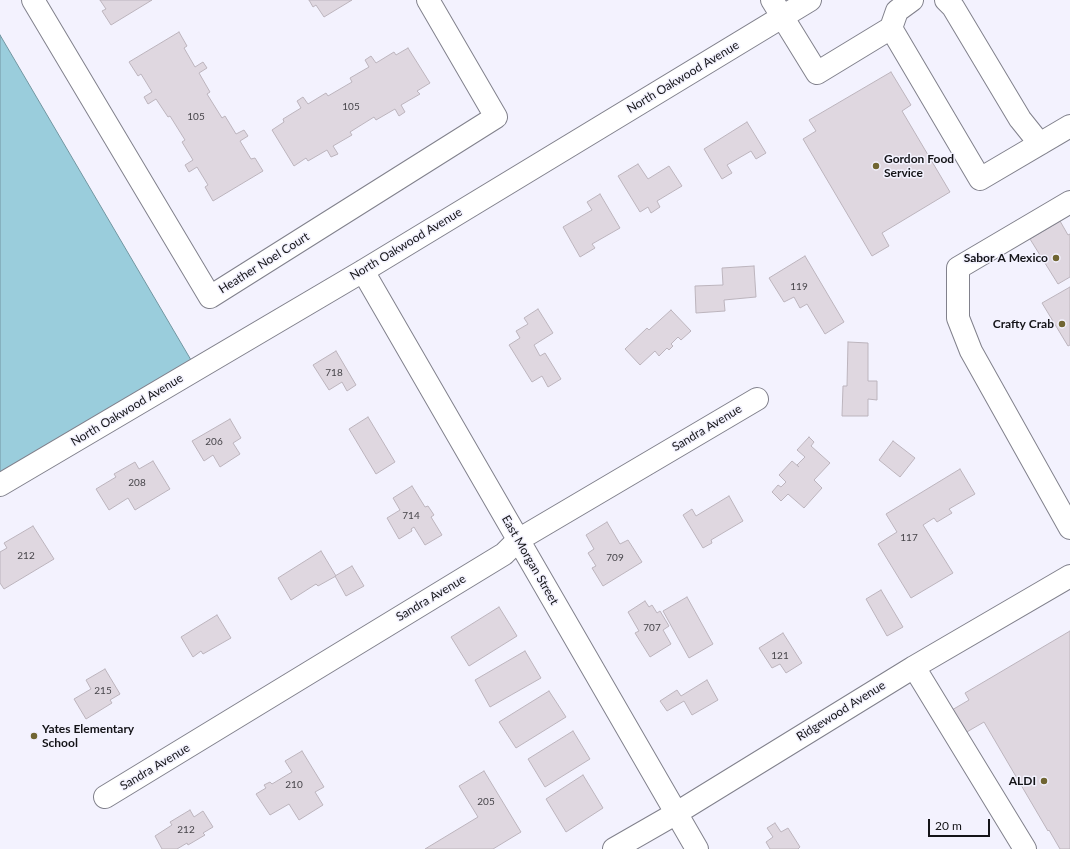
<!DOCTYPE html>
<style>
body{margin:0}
#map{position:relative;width:1070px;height:849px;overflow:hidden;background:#f3f2fe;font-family:Lato,sans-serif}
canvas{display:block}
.scale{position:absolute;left:928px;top:819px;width:62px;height:18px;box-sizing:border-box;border:2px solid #141418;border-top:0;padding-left:5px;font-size:12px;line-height:14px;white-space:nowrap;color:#141418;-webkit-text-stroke:3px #f3f2fe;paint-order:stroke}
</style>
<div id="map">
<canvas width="1070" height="849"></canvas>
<div class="scale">20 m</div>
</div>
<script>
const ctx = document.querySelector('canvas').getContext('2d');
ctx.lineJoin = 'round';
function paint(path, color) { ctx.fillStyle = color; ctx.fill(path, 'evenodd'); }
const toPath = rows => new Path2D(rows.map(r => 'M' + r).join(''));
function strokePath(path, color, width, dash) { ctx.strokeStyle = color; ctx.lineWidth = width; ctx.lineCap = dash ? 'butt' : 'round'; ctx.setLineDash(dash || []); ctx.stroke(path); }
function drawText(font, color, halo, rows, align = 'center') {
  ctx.font = font + ' Lato,sans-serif'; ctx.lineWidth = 3; ctx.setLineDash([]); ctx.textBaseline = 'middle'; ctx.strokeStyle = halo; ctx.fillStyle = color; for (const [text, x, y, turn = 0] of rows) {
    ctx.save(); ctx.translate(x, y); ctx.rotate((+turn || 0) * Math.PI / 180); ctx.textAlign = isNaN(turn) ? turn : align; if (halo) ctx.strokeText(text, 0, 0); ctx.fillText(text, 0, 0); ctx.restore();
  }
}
const water = toPath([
 [0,35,191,360,0,473,0,35]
]);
const building = toPath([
 [100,0,152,0,111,25,102,11,106,9,100,0],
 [309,0,352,0,324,17,316,5,313,7,309,0],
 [179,32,187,46,184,48,195,67,203,62,207,68,199,73,210,92,207,94,222,118,225,116,236,134,244,130,248,136,240,141,251,159,255,158,263,171,213,201,205,187,208,185,197,167,189,172,185,165,193,160,182,142,185,140,170,116,168,117,156,99,148,104,144,97,152,92,141,74,138,76,129,62,179,32],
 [408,48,430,83,417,91,420,94,401,105,405,112,399,116,395,109,376,120,374,117,350,132,352,135,333,146,338,154,331,157,327,150,308,161,306,158,294,166,272,130,284,122,283,119,301,108,297,101,303,97,308,104,326,93,328,96,352,82,350,78,369,67,365,60,371,56,376,63,394,52,396,55,408,48],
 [891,72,911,105,902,111,950,192,882,233,889,246,872,256,803,139,816,131,809,120,891,72],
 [747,122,766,153,756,159,751,151,727,165,732,173,722,179,704,149,747,122],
 [638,164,648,179,669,166,682,186,657,201,660,207,651,213,648,207,640,212,618,176,638,164],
 [600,194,620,228,592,244,595,248,580,257,563,227,592,210,587,202,600,194],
 [1060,221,1068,235,1070,234,1070,277,1058,284,1030,239,1060,221],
 [805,256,844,322,825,334,807,304,800,308,794,297,784,302,769,278,805,256],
 [754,266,756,297,724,300,725,311,696,313,695,286,723,285,722,268,754,266],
 [1070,287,1070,345,1068,346,1042,303,1070,287],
 [538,309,553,333,534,345,540,356,545,353,561,379,548,387,542,376,532,382,509,345,520,338,516,331,528,324,524,318,538,309],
 [671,310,691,331,681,340,678,337,671,344,673,346,669,350,667,348,659,356,655,351,640,365,625,349,647,328,649,330,671,310],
 [848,342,868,343,868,381,877,381,877,400,868,399,868,416,842,416,843,386,847,386,848,342],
 [336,351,356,385,347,391,342,382,329,390,313,365,336,351],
 [368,417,395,462,376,474,349,429,368,417],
 [230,419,241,438,233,443,240,454,220,467,213,455,204,461,192,441,230,419],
 [809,437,814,442,811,446,830,463,814,480,822,488,804,508,788,494,781,501,772,492,778,485,781,487,786,482,779,475,792,461,799,467,797,465,805,457,797,450,809,437],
 [893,441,915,458,900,477,879,460,893,441],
 [153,461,170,489,135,510,128,498,109,510,96,489,116,477,114,474,135,462,139,469,153,461],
 [960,469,975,494,949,509,952,513,937,522,934,518,923,525,953,573,911,598,878,544,897,532,886,514,960,469],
 [412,486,425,507,428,506,434,515,431,517,442,535,425,545,414,527,411,529,412,531,399,539,387,518,400,510,393,498,412,486],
 [729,496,743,521,711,540,712,543,703,548,683,515,692,509,696,516,729,496],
 [607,522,620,544,628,540,642,562,603,586,592,568,596,566,588,553,594,549,586,535,607,522],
 [33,526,54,559,4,589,0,583,0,552,7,548,4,543,33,526],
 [321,551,336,576,318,586,316,584,291,600,278,578,321,551],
 [352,566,364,586,346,596,335,576,352,566],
 [881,590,903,627,887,636,866,599,881,590],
 [687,597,713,644,689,658,663,611,687,597],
 [645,601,649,607,652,605,657,613,660,611,669,626,663,630,671,644,650,657,635,633,639,631,628,612,645,601],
 [499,607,517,636,469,666,451,637,499,607],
 [217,615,231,638,203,654,201,651,193,657,181,637,217,615],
 [1070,631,1070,849,1060,849,1049,830,1048,831,984,722,965,733,952,710,969,700,965,693,1070,631],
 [783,633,802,663,786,673,780,664,772,668,759,648,783,633],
 [525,651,541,678,490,707,475,680,525,651],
 [105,669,120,694,110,700,112,703,86,719,74,699,91,689,86,680,105,669],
 [707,680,718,700,692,715,684,701,667,711,660,701,677,690,681,696,707,680],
 [549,691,566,717,516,748,499,722,549,691],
 [573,731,590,759,545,787,528,759,573,731],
 [302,751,324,787,315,792,323,805,299,820,289,804,270,815,256,794,266,788,264,785,270,782,272,784,292,772,285,761,302,751],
 [484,771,521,832,493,849,425,849,478,817,459,786,484,771],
 [583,775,603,808,566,832,546,799,583,775],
 [190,810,194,817,203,811,213,827,203,833,205,835,188,845,187,843,177,849,162,849,155,836,172,825,170,822,190,810],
 [775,823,781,832,788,828,800,847,798,849,770,849,766,842,773,837,767,828,775,823]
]);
const minor = toPath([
 [33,0,210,297,496,117,428,0],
 [772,0,817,73,891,28,980,179,1070,126],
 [946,0,953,7,1020,119,1040,144],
 [891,28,897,11,912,0],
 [1070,202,958,268,958,318,971,351,1070,528],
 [363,271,697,849],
 [0,485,363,271,810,0],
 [914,667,1025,849],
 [105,797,504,554,518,540,757,399],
 [614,849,675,814,914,667,1070,576]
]);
const markers = [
 [876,166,4,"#706532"],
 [1056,258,4,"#706532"],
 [1062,324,4,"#706532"],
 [34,736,4,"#706532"],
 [1044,781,4,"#706532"]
];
const numberNames = [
 ["105",351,107],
 ["105",196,117],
 ["119",799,287],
 ["718",334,373],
 ["206",214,442],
 ["208",137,483],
 ["714",411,516],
 ["117",909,538],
 ["212",26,556],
 ["709",615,558],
 ["707",652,628],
 ["121",780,656],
 ["215",103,691],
 ["210",294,785],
 ["205",486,802],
 ["212",186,830]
];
const streetNames = [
 ["North Oakwood Avenue",683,77,-31],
 ["North Oakwood Avenue",406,244,-31],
 ["Heather Noel Court",264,263,-32],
 ["North Oakwood Avenue",127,410,-31],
 ["Sandra Avenue",707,428,-31],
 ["East Morgan Street",530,560,60],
 ["Sandra Avenue",431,598,-31],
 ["Ridgewood Avenue",841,711,-32],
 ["Sandra Avenue",155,767,-31]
];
const poiNames = [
 ["Gordon Food",884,159,"left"],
 ["Service",884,173,"left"],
 ["Sabor A Mexico",1048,258],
 ["Crafty Crab",1054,324],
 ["Yates Elementary",42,729,"left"],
 ["School",42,743,"left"],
 ["ALDI",1036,781]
];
paint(water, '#9acddc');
strokePath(water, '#7296a1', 1);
paint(building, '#dfd7e0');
strokePath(building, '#bcb4bd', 1);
strokePath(minor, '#81818c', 24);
strokePath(minor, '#fff', 22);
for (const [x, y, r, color] of markers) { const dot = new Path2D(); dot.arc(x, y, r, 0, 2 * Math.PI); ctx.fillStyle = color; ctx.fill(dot); strokePath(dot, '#f3f2fe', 1.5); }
drawText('10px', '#47454a', null, numberNames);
drawText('12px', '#141418', '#f3f2fe', streetNames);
drawText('bold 12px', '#141418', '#f3f2fe', poiNames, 'right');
</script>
